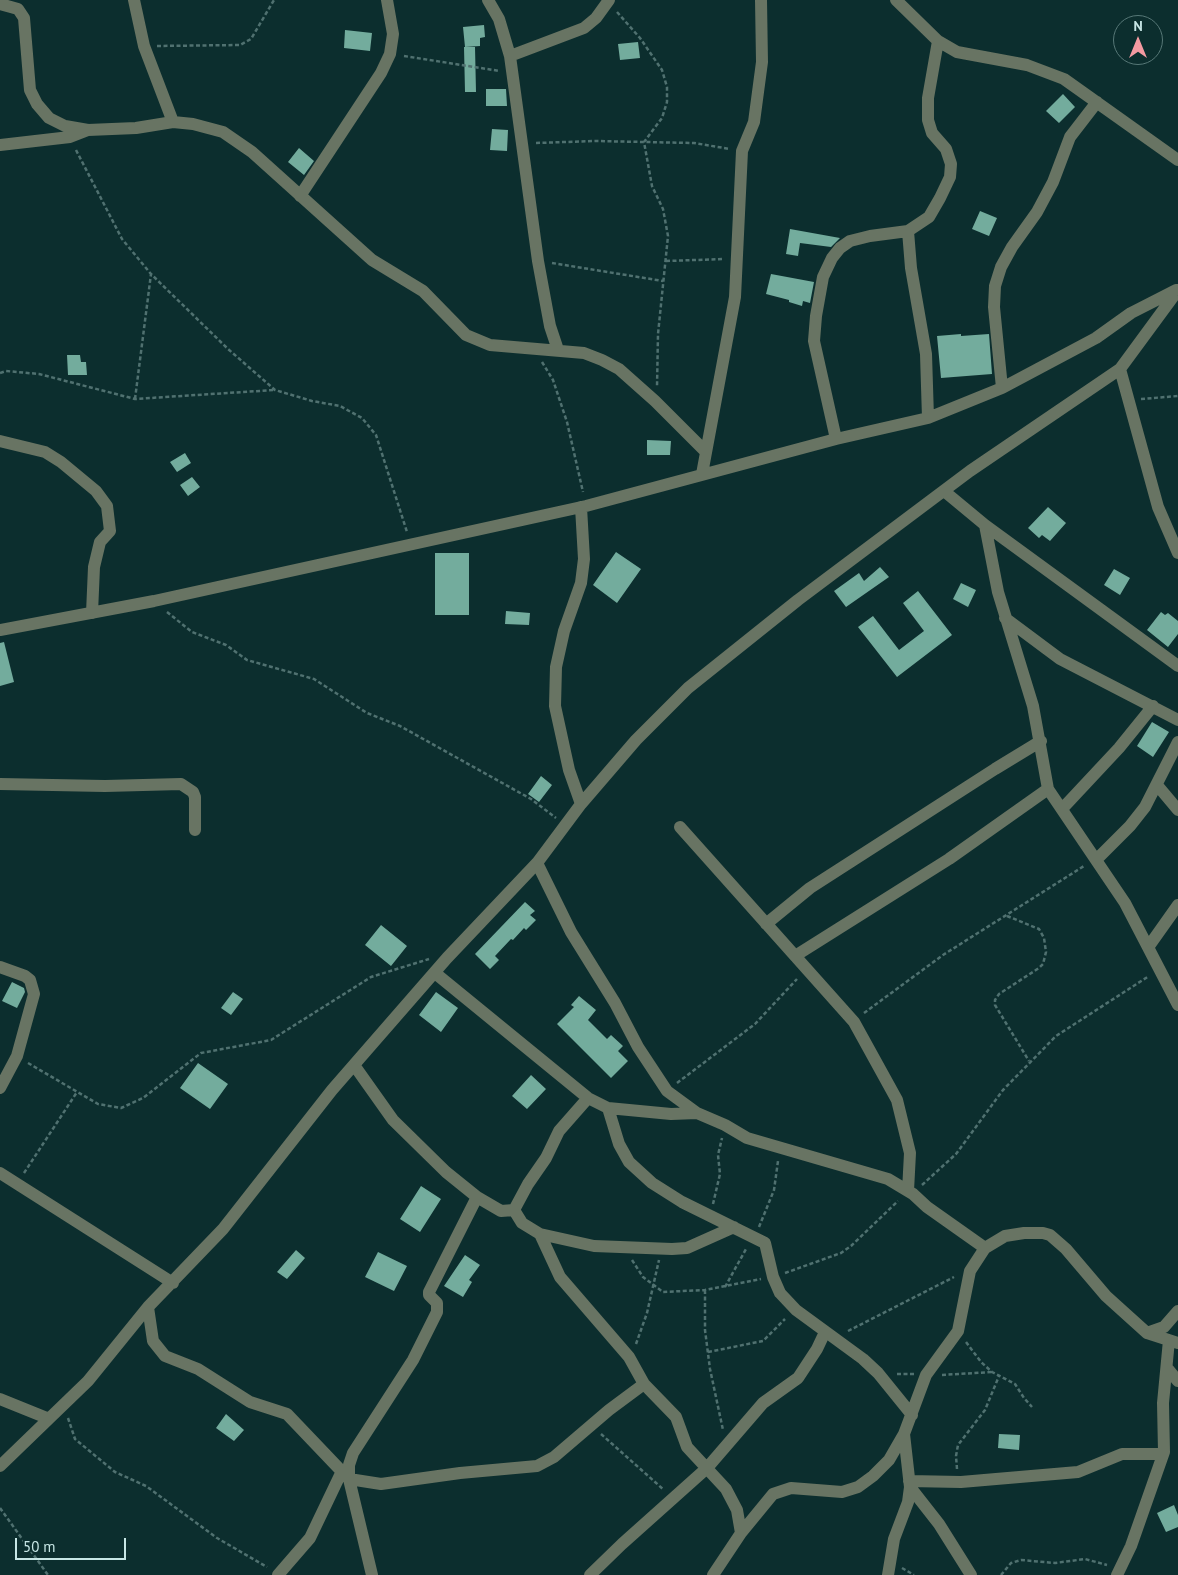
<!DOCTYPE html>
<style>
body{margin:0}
#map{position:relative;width:1178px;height:1575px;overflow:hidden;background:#0c2e2e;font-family:"PT Sans",sans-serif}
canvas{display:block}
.north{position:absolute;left:1113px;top:15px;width:50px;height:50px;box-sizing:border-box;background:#0c2e2e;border:1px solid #577877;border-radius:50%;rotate:0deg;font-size:14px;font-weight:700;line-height:20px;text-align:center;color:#c7e6e5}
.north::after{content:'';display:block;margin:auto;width:18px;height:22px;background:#f49aa1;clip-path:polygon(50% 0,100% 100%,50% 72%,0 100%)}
.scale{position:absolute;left:15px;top:1538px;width:111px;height:22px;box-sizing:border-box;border:2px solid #c7e6e5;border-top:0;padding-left:6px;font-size:15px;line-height:18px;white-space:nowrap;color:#c7e6e5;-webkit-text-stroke:4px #0c2e2e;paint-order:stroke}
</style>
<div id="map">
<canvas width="1178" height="1575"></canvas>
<div class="north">N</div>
<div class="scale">50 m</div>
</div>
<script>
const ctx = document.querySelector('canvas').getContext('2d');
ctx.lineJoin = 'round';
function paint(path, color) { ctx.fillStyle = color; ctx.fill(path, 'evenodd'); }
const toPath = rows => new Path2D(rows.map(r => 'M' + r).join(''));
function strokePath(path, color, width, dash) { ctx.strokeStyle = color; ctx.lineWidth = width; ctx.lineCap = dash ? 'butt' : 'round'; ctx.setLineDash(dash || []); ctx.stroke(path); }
const building = toPath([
 [484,25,485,37,480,38,480,46,465,47,463,27],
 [345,30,372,33,370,51,344,48],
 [638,42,640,58,620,60,618,44],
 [464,47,475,47,476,92,465,92],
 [486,89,506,89,507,106,486,106],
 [1063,94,1075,107,1059,123,1046,111],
 [492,129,508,130,507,151,490,150],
 [299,148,314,161,304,175,288,162],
 [980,211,997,218,989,236,972,229],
 [790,229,840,238,831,247,800,243,798,256,786,254],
 [771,274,814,282,810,303,803,301,802,306,789,302,789,300,766,294],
 [961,334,961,336,989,334,992,374,941,378,937,336],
 [67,355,80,355,81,362,86,362,87,375,68,375],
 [647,440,671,441,670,455,647,455],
 [185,453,191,463,177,472,170,462],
 [192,477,200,487,188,496,180,485],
 [1048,507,1066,523,1050,541,1042,535,1039,538,1028,528],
 [616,552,641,569,617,603,593,585],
 [435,553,469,553,469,615,435,615],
 [880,567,889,577,846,607,834,591,859,573,864,581],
 [1114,569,1130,578,1120,595,1104,585],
 [961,583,976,590,968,607,953,599],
 [918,591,952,635,897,677,858,627,873,616,899,650,924,631,903,603],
 [506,611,530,613,529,625,505,624],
 [1161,612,1165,615,1168,613,1178,621,1178,634,1168,647,1147,630],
 [4,642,14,682,0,686,0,643],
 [1152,722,1169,732,1153,757,1137,746],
 [541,776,552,785,539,802,528,794],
 [525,902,535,911,530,915,536,920,526,930,524,928,513,940,511,939,495,956,499,960,490,969,475,954],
 [381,925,407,946,391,966,365,945],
 [12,982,24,988,25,992,17,1008,2,1001],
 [233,992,243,999,231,1015,221,1008],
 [436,992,458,1008,441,1032,419,1015],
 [579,996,596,1010,588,1020,607,1039,611,1035,623,1046,618,1051,628,1061,611,1078,557,1024,574,1007,571,1005],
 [198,1063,228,1084,210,1109,180,1088],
 [531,1075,546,1089,527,1109,512,1096],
 [421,1186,441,1199,420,1232,400,1219],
 [296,1250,305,1258,287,1279,277,1272],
 [378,1252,407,1266,394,1291,365,1277],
 [465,1255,480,1265,469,1280,472,1282,463,1297,444,1286],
 [226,1414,244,1430,234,1441,216,1428],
 [999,1434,1020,1435,1019,1450,998,1448],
 [1174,1505,1178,1515,1178,1527,1166,1532,1157,1513]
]);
const path = toPath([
 [617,12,640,38,662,70,667,87,667,102,662,118,644,142,652,186,663,209,668,236,658,334,657,387],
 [157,46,240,45,251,39,274,0],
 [404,56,500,71],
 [536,143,595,141,694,143,730,149],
 [76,150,122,239,151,274,228,349,275,390,312,401,340,406,362,418,376,435,407,532],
 [666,261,724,259],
 [552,263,663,281],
 [542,362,553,380,567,422,583,492],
 [0,373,6,371,39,374,135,399,274,390],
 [135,399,151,274],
 [1141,399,1178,396],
 [167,612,192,632,226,645,247,660,314,679,367,713,400,726,531,799,556,818],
 [1007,916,1039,929,1044,938,1046,952,1043,964,1039,968,999,994,995,1000,995,1005,1029,1061],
 [864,1013,943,955,1084,866],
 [28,1063,98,1104,121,1108,143,1098,201,1053,271,1040,371,977,429,959],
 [677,1083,755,1024,797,979],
 [24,1173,77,1092],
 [922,1185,956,1154,1003,1090,1056,1036,1149,976],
 [713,1204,720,1174,718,1155,722,1138],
 [759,1227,774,1190,778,1161],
 [632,1260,643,1277,663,1292,705,1290,761,1279],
 [785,1273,841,1253,851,1246,898,1201],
 [725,1287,746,1249],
 [705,1290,705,1330,710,1369,723,1430],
 [848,1331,954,1277],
 [966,1342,981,1362,992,1372,1015,1384,1024,1398,1032,1407],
 [636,1344,647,1313,659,1260],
 [708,1352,763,1341,785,1319],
 [897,1374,914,1374],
 [942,1375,992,1372],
 [68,1418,75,1439,115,1472,146,1486,217,1538,267,1567],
 [601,1434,664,1490],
 [957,1469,956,1456,958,1445,985,1410,999,1376],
 [0,1508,48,1575],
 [902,1568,914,1575],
 [1001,1575,1011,1563,1021,1560,1055,1563,1085,1559,1107,1565]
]);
const minor = toPath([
 [134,0,144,46,173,122],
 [488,0,499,19,510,56,538,261,550,326,558,350],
 [896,0,938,41,957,52,1027,65,1064,79,1178,160],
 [0,4,18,9,24,18,30,90,37,104,49,118,65,126,88,130,136,128,173,122,193,124,223,132,252,152,372,260,423,291,466,335,490,345,584,353,602,360,619,369,655,401,705,451],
 [510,56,584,28,596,18,609,0],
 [0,145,70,137,88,130],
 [300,196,381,73,390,54,393,34,387,0],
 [908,231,911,268,926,354,928,418],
 [1120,369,1158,507,1178,553],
 [1002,388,994,307,995,286,1001,267,1012,247,1037,212,1053,182,1070,137,1097,102],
 [836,439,814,341,816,316,823,277,832,258,840,248,850,241,870,236,908,231,929,217,940,198,950,177,951,164,946,149,932,133,928,120,928,98,938,41],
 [0,441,45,452,61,462,96,491,107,506,110,531,100,542,94,567,92,613],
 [702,474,735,297,742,151,754,122,762,62,761,0],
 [944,491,985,525,1178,666],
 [985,525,998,592,1033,706,1048,789,1125,903,1178,1005],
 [1005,618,1060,659,1178,720],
 [0,630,154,601,586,506,836,439,928,418,1002,388,1096,338,1131,313,1176,290],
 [0,784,105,786,181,784,193,792,195,797,195,830],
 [1157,785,1178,810],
 [581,804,569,770,555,706,556,667,564,631,581,583,584,559,581,507],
 [1062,809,1119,748,1153,706],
 [680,827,854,1022,897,1100,910,1153,908,1191],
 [1097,859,1130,826,1145,807,1178,742],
 [537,863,571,932,615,1003,638,1047,667,1091,697,1113,725,1125,747,1138,888,1179,913,1194,927,1207,985,1248],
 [766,924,810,888,995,769,1041,741],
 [1149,946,1178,905],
 [795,956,949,859,1048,789],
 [0,967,25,976,30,980,34,994,17,1056,0,1088],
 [435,973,588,1098,608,1108,671,1114,697,1113],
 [354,1065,393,1120,446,1172,477,1197,501,1211,514,1210,528,1184,546,1158,559,1131,588,1098],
 [608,1108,619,1144,629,1162,652,1183,682,1202,765,1243,773,1277,780,1293,796,1310,863,1359,878,1373,912,1415],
 [0,1173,173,1283],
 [477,1197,429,1292,429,1295,437,1303,437,1312,413,1360,353,1453,349,1465,349,1479,381,1484,460,1473,537,1466,554,1457,609,1410,644,1384],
 [514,1210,522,1223,540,1234,594,1246,672,1249,687,1248,734,1227],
 [540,1234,560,1277,629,1357,644,1384,676,1417,687,1447,726,1489,737,1510,741,1533],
 [148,1307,153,1341,165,1356,198,1369,250,1402,287,1414,349,1479,372,1575],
 [1147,1333,1164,1327,1178,1311],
 [1167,1368,1178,1381],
 [0,1399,47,1418],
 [0,1466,88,1381,148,1307,223,1229,332,1090,447,958,537,863,581,804,636,740,688,688,798,600,970,471,1120,369,1178,290],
 [909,1481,961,1482,1078,1472,1122,1454,1163,1454],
 [910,1487,939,1524,971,1575],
 [278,1575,310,1538,342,1471],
 [590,1575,622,1544,707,1468,763,1403,798,1378,817,1349,825,1332],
 [713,1575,741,1533,773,1494,791,1488,842,1492,858,1487,873,1476,889,1460,904,1434,926,1375,958,1331,970,1271,985,1248,1005,1236,1024,1233,1043,1233,1050,1235,1066,1249,1106,1296,1147,1333,1178,1343],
 [888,1575,894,1539,908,1502,910,1487,904,1434],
 [1117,1575,1131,1546,1164,1452,1163,1403,1169,1340]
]);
paint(building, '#73ac9d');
strokePath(path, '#507170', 2.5, [4, 2.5]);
strokePath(minor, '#687463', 12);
</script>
